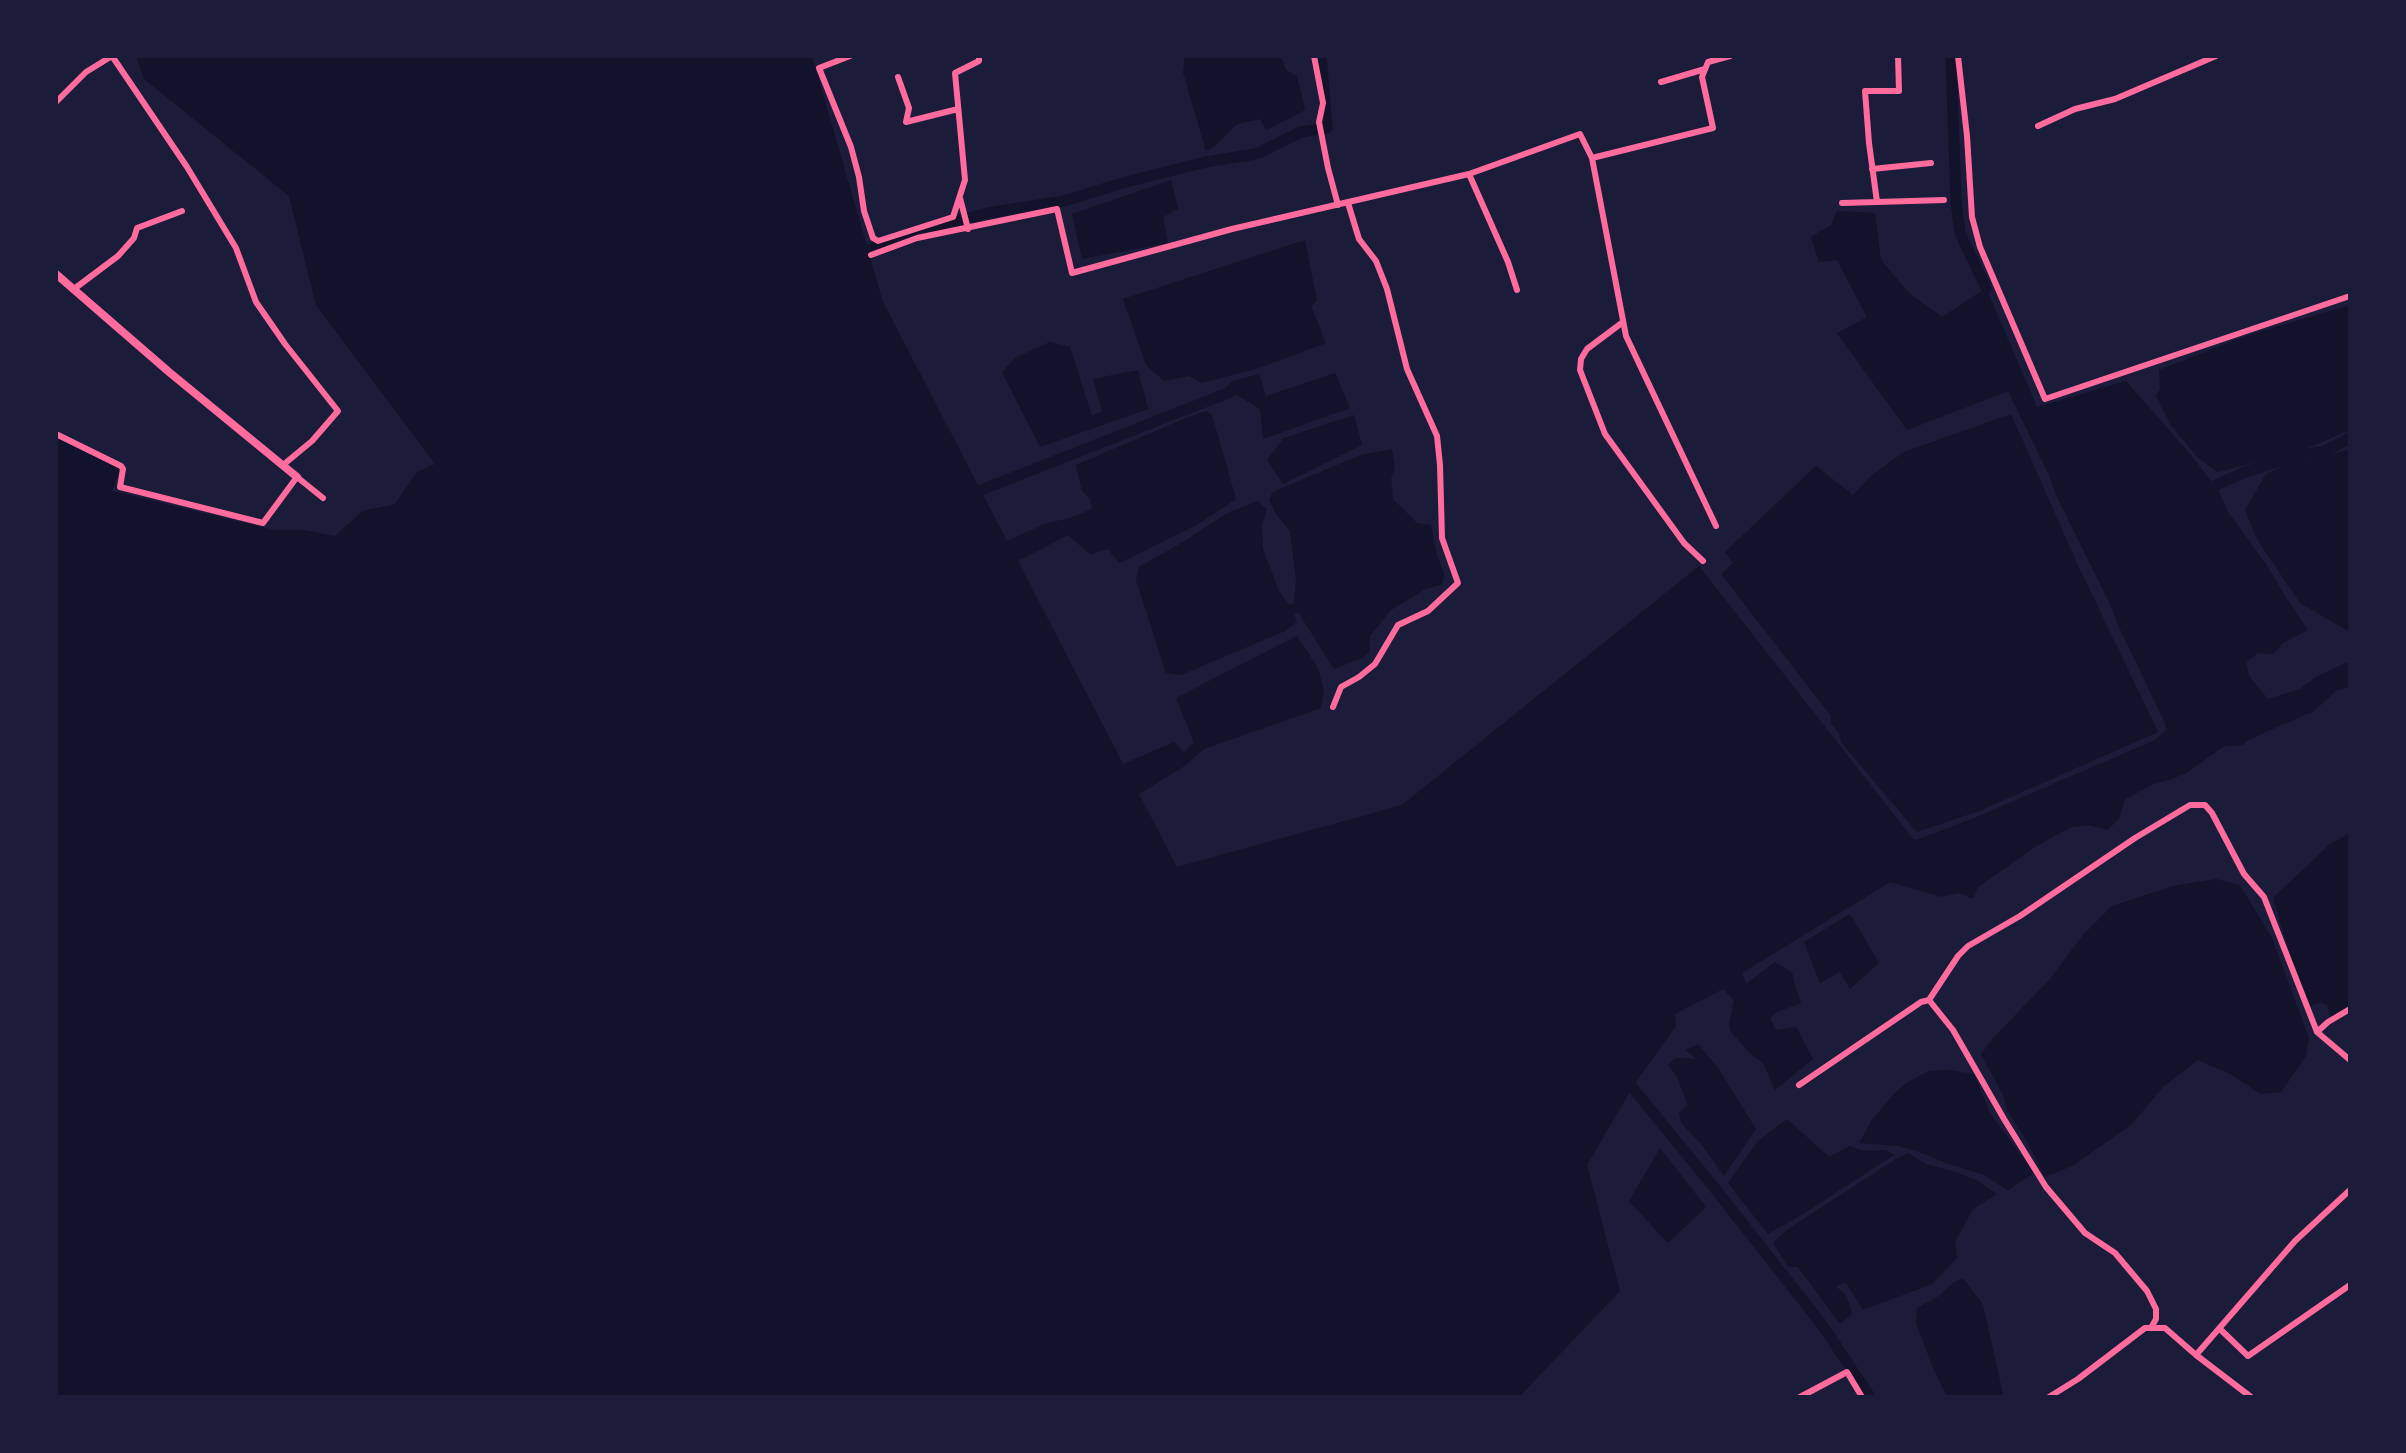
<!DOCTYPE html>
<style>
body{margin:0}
#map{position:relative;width:2406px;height:1453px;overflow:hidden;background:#1b1b3a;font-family:"Varela Round",sans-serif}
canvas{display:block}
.frame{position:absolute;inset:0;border:58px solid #1b1b3a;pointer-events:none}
</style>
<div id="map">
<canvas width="2406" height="1453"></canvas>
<div class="frame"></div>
</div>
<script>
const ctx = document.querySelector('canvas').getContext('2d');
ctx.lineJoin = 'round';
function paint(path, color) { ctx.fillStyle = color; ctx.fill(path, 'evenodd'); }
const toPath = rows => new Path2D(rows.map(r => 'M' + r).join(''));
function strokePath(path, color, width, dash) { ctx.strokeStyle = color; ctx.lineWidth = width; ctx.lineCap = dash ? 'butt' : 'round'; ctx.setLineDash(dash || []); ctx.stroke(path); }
const water = toPath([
 [136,56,812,56,883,302,1007,541,1047,523,1070,518,1092,509,1090,499,1082,491,1076,465,1188,417,1206,411,1212,415,1236,499,1197,525,1119,563,1108,549,1090,554,1068,535,1018,561,1123,764,1174,742,1184,753,1194,742,1176,698,1279,645,1297,636,1318,668,1324,691,1321,708,1204,749,1186,765,1139,794,1177,867,1402,805,1699,566,1913,839,1916,840,1979,816,2155,740,2166,730,2165,723,2119,627,2109,602,2055,493,2049,475,2008,391,1907,430,1837,333,1867,317,1837,260,1819,262,1811,237,1831,225,1837,211,1875,213,1881,260,1910,294,1942,317,1986,288,2037,407,2126,381,2191,455,2218,490,2228,512,2266,564,2287,599,2308,630,2283,643,2273,654,2258,653,2246,662,2249,676,2268,699,2300,689,2316,677,2350,661,2350,687,2337,690,2314,711,2246,741,2244,745,2224,746,2188,772,2172,779,2156,783,2125,799,2119,819,2107,830,2088,825,2071,827,2038,845,1978,887,1973,899,1959,893,1941,897,1890,882,1742,973,1746,984,1775,962,1792,972,1795,986,1801,1003,1777,1012,1770,1018,1776,1030,1796,1027,1813,1059,1775,1090,1763,1063,1752,1055,1731,1032,1729,1024,1734,1000,1723,989,1675,1014,1676,1026,1635,1083,1587,1165,1620,1291,1519,1397,56,1397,56,438,120,468,112,491,273,530,303,530,335,536,363,511,395,504,417,472,435,464,316,305,289,196,144,79],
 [1185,56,1281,56,1286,70,1297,76,1305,110,1266,130,1260,119,1237,124,1216,145,1206,151,1183,72],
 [1171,180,1178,209,1163,217,1168,243,1082,259,1072,214],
 [1305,240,1317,301,1311,306,1326,343,1259,368,1202,383,1189,376,1164,381,1146,365,1123,299],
 [2350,305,2350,430,2301,451,2217,472,2197,457,2170,424,2156,396,2160,389,2159,370,2246,336],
 [1050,342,1070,347,1092,416,1102,411,1093,379,1138,370,1148,409,1040,447,1002,372,1015,358],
 [1335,373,1350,408,1263,439,1260,409,1225,388,1232,381,1259,374,1266,396],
 [2011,414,2076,561,2158,732,1979,811,1917,832,1841,742,1839,733,1831,723,1831,716,1824,707,1721,574,1733,563,1725,552,1816,466,1853,495,1872,475,1904,452],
 [1354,415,1362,445,1283,484,1267,460,1284,438],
 [1392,449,1395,468,1391,479,1393,499,1417,523,1431,525,1436,552,1444,574,1442,584,1424,590,1391,610,1370,636,1369,653,1362,658,1334,669,1298,612,1294,615,1297,622,1285,631,1181,675,1166,673,1136,580,1139,567,1183,542,1226,514,1257,501,1267,509,1262,525,1263,549,1279,591,1289,605,1294,603,1296,581,1290,531,1276,514,1269,499,1273,492,1361,455],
 [2350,449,2350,632,2300,603,2258,541,2245,510,2266,474,2287,464,2311,460],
 [2350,833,2350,1005,2331,1017,2327,1005,2320,1002,2309,1007,2295,972,2273,898,2329,845],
 [2216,879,2240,885,2272,938,2309,1038,2306,1056,2281,1092,2261,1094,2230,1074,2198,1060,2163,1087,2131,1125,2072,1166,2045,1177,2028,1143,2007,1110,2004,1097,1981,1054,1995,1036,2050,979,2083,935,2112,906,2173,886],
 [1850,914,1879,963,1850,989,1840,972,1820,983,1804,942],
 [1698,1044,1718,1068,1756,1129,1724,1176,1702,1145,1681,1123,1679,1113,1688,1105,1676,1075,1668,1065,1675,1058,1697,1059,1685,1050],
 [1948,1070,1974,1074,1990,1113,2034,1173,2008,1190,1984,1175,1946,1163,1920,1152,1898,1146,1859,1143,1872,1120,1892,1096,1906,1083,1929,1071],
 [1787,1119,1829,1157,1850,1146,1863,1151,1886,1150,1894,1155,1803,1214,1768,1234,1728,1183,1758,1141],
 [1660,1148,1706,1207,1668,1243,1629,1201],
 [1908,1153,1926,1164,1956,1172,1978,1181,1997,1194,1973,1209,1955,1242,1957,1258,1932,1284,1863,1310,1846,1283,1836,1286,1847,1297,1852,1314,1840,1324,1798,1267,1788,1267,1773,1243,1788,1229,1896,1159],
 [1963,1278,1983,1305,2003,1394,1999,1397,1947,1397,1933,1368,1916,1323,1917,1308,1939,1296,1954,1282]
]);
const canal = toPath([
 [1951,56,1956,202,1960,233,1986,288],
 [868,250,940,225,988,213,1064,201,1126,182,1206,162,1256,154,1301,132,1327,128,1321,56],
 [2210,488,2245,472,2289,458,2325,451,2350,438],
 [981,490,1233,391],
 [1623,1076,1713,1186,1823,1326,1870,1397]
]);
const minor = toPath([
 [112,56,187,167,236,248,256,302,285,344,338,411,312,441,283,465],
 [850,56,819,68,851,147,859,177,864,211,873,238,878,241,953,217,965,180,955,73,979,61,979,56],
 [1314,56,1323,103,1319,122,1328,168,1338,205],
 [1958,56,1967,136,1972,217,1980,247,2045,399,2350,296],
 [898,77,909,108,906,122,958,109],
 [1661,82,1705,69],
 [56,102,86,72,112,56],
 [2038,126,2075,109,2115,99,2216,56],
 [1592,158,1713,128,1702,77,1708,62,1730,56],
 [1872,169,1931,163],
 [1469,174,1508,262,1517,290],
 [960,198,968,229],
 [1877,202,1944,200],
 [1842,203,1877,202,1869,143,1865,91,1899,91,1898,56],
 [871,255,917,238,1057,209,1072,273,1232,229,1469,174,1580,134,1592,158,1626,336,1716,526],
 [74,289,118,256,134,238,137,228,182,211],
 [1623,322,1587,349,1581,359,1580,370,1605,434,1684,543,1703,561],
 [56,434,121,466,123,469,120,487,263,523,297,477,323,498],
 [1333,707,1341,687,1359,677,1375,664,1398,625,1428,611,1458,583,1442,538,1440,465,1437,436,1407,369,1387,289,1376,261,1359,239,1348,203],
 [1929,1000,1953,1030,2004,1119,2046,1187,2085,1233,2115,1253,2147,1291,2156,1309,2156,1319,2151,1328],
 [2317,1032,2328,1022,2350,1009],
 [1799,1085,1921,1002,1929,1000,1958,956,1968,946,2020,916,2135,838,2190,805,2205,805,2212,813,2244,874,2264,897,2317,1032,2350,1060],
 [2220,1329,2248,1356,2350,1285],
 [2196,1355,2251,1397],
 [1800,1397,1847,1372,1862,1397],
 [2049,1397,2078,1379,2145,1328,2165,1328,2196,1355,2295,1241,2350,1190]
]);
const secondary = toPath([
 [56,274,169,372,297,477]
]);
paint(water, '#12122b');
strokePath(canal, '#12122b', 11);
strokePath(minor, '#ff6b9d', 6);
strokePath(secondary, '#ff6b9d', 8);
</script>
